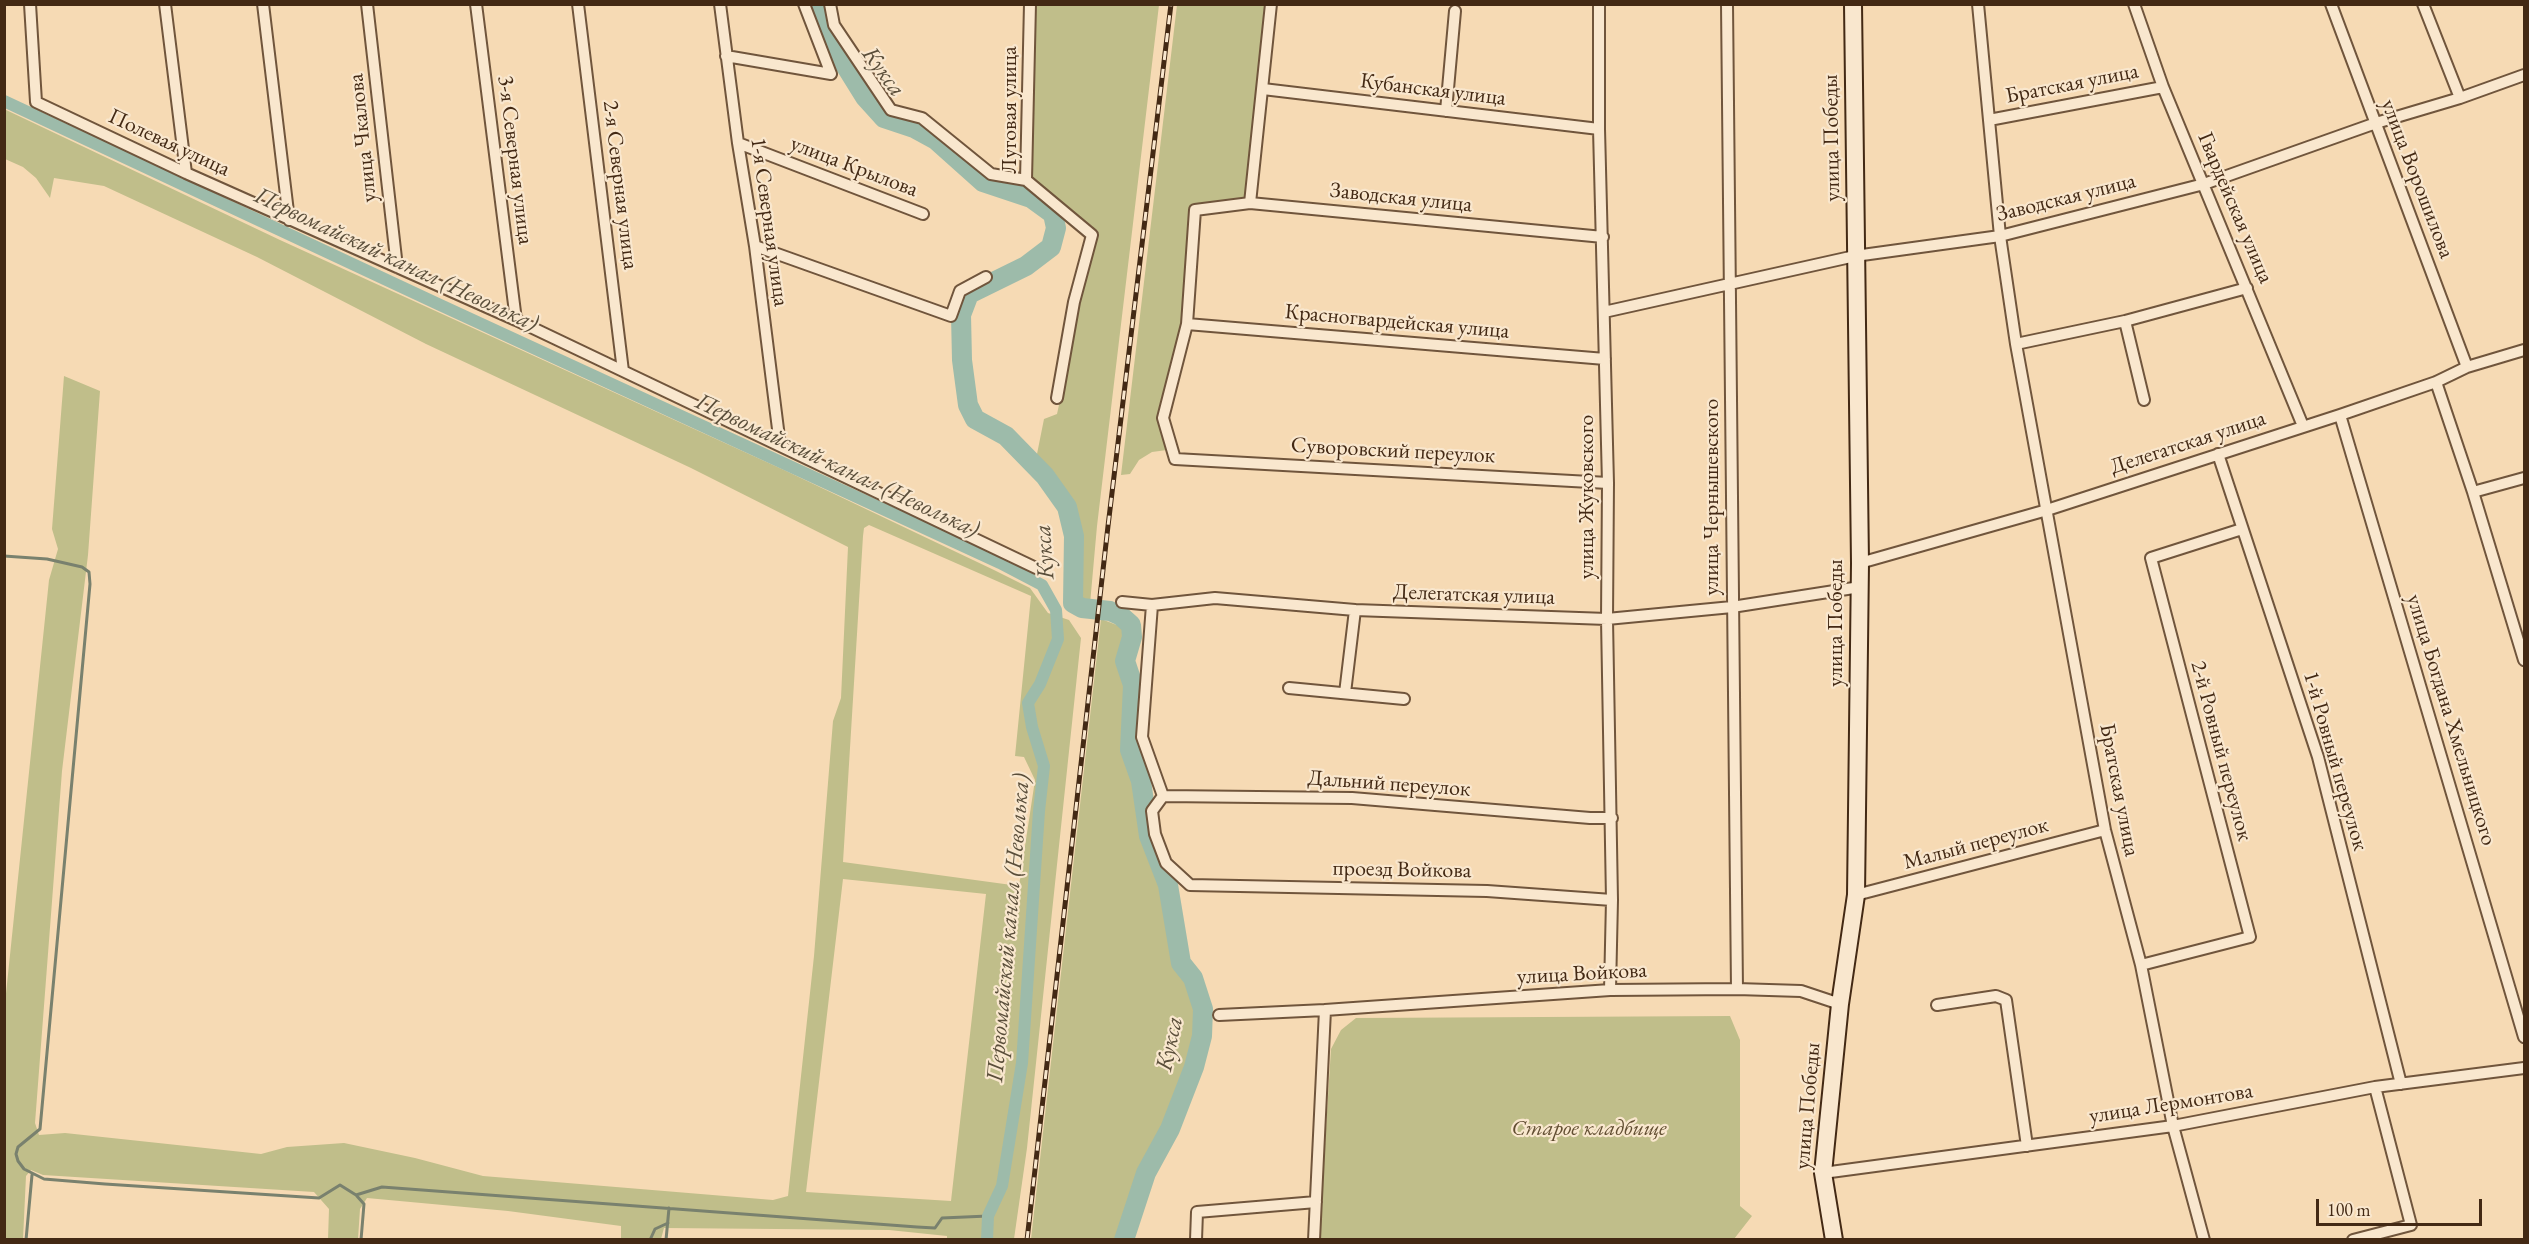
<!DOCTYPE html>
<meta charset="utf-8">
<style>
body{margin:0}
#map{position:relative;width:2529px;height:1244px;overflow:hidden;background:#f6dab4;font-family:"EB Garamond",serif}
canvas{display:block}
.frame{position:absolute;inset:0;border:6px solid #432914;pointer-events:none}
.scale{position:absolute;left:2316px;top:1199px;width:166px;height:27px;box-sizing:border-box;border:3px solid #432914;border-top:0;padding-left:8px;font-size:18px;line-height:21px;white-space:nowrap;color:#432914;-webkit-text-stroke:4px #f9e7ce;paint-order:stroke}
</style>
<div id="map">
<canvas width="2529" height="1244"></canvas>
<div class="frame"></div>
<div class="scale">100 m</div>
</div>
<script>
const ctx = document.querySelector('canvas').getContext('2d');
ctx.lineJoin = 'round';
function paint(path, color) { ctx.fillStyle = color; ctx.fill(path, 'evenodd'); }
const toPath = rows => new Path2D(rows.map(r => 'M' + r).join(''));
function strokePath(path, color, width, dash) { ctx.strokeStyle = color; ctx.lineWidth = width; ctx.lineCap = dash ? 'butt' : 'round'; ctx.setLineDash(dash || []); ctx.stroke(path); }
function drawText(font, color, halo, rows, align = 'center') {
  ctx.font = font + ' "EB Garamond",serif'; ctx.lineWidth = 4.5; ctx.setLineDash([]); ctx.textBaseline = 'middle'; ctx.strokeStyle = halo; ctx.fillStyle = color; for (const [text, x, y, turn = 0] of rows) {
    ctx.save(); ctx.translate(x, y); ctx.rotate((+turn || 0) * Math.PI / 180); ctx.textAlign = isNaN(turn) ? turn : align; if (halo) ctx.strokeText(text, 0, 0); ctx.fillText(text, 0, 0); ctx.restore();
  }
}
const green = toPath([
 [1036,5,1159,5,1097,526,1090,604,1076,597,1077,518,1060,488,1036,459,1044,419,1057,414,1068,364,1077,301,1094,237,1093,227,1032,177],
 [1177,5,1267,5,1247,198,1194,205,1188,218,1182,324,1159,407,1161,431,1167,450,1152,452,1139,460,1130,474,1121,475],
 [4,109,280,240,784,470,994,570,1030,588,1048,613,1069,620,1081,638,1027,1148,1014,1239,947,1239,947,1236,889,1230,664,1228,661,1239,621,1239,621,1226,508,1211,367,1198,360,1209,358,1239,328,1239,329,1209,314,1192,43,1175,31,1170,26,1176,23,1239,5,1239,5,1003,49,580,58,549,52,529,64,376,100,391,88,555,62,771,35,1123,39,1135,65,1133,261,1154,287,1147,344,1143,415,1158,483,1176,773,1200,788,1196,814,956,833,721,841,698,848,547,691,468,426,344,257,257,104,186,54,178,50,198,36,178,23,167,5,159],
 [869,525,1031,596,1015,756,1024,757,1035,780,1019,886,843,862,863,536,864,528],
 [843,879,986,894,951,1201,806,1192],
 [1101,619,1122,627,1129,635,1121,660,1128,689,1125,750,1138,783,1144,839,1152,852,1164,887,1176,962,1189,981,1199,1010,1198,1035,1191,1066,1142,1172,1120,1239,1031,1239],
 [1730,1016,1740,1040,1740,1206,1752,1216,1734,1239,1319,1240,1331,1049,1341,1030,1356,1018]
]);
const stream = toPath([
 [4,556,47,559,82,567,89,572,90,584,40,1129,18,1147,16,1154,18,1161,24,1169,44,1179,105,1184,319,1198,340,1185,356,1195,364,1204,361,1240],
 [356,1195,382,1187,917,1227,935,1228,942,1218,988,1216],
 [26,1240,32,1175],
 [650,1240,655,1229,668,1223],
 [666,1240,669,1208]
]);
const canal = toPath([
 [4,101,438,304,1000,563,1042,585,1056,610,1058,639,1040,684,1028,703,1032,727,1044,766,1039,811,1022,1063,1002,1186,988,1216,987,1240]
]);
const river = toPath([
 [814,4,832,44,865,97,884,118,914,128,936,140,983,182,1031,198,1053,214,1056,228,1051,247,1026,266,969,294,961,315,962,360,968,405,975,419,1006,436,1045,476,1067,507,1074,536,1073,603,1082,608,1110,611,1121,616,1131,625,1132,637,1125,661,1133,685,1130,750,1141,781,1149,836,1168,885,1181,963,1193,978,1203,1009,1202,1036,1194,1067,1170,1129,1146,1173,1124,1240]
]);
const street = toPath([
 [30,4,36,102,186,173,516,320,1036,568],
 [165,4,186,173],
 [263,4,289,220],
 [367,4,397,267],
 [476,4,516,320],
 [578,4,623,371],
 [720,4,738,143,755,246,780,445],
 [804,4,831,74],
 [830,4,834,25,891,110,922,118,991,174,1026,180],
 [1030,4,1026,180,1092,235,1074,302,1057,398],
 [1599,4,1599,129,1608,483,1607,619,1612,900,1610,990],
 [1727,4,1737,989],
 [1978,4,2000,236,2016,344,2105,830,2141,965,2173,1126,2204,1240],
 [2134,4,2163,87,2303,426],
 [2331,4,2467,367],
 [2423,4,2460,98],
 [726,56,831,74],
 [1263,89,1599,129],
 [1446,111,1455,11],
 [1989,120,2163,87],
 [738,143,923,214],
 [1250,203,1271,4],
 [1603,237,1250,203,1195,210,1187,324,1163,418,1175,459,1608,483],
 [755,246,951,316,960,291,986,277],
 [1604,312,1855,256,2000,236,2204,184,2376,123,2460,98,2524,75],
 [2125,321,2144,400],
 [1187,324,1605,359],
 [2016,344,2125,321,2247,288],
 [2436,382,2473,492,2524,660],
 [2340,415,2524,1037],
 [2218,454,2318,757,2401,1084],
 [2473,492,2524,478],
 [1860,563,2047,510,2340,415,2436,382,2467,367,2524,350],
 [1122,602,1152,605,1215,598,1355,610,1607,619,1732,607,1860,587],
 [1152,605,1142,737,1163,796,1152,811,1155,834,1166,863,1190,885,1487,891,1612,900],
 [1289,688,1404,699],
 [1345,693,1355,610],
 [1163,796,1352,798,1590,818,1612,818],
 [1856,895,2105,830],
 [2141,965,2250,937,2151,558,2242,529],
 [1937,1005,1996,996,2006,1000,2027,1146],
 [1219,1015,1325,1010],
 [1823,1173,2173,1126,2375,1087,2524,1068],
 [1196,1240,1197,1212,1316,1202],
 [1314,1240,1325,1010,1610,990,1737,989,1801,991,1840,1004],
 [2353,1240,2411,1225,2375,1087]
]);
const secondary = toPath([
 [1834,1240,1823,1173,1840,1004,1856,895,1860,563,1853,4]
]);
const rail = toPath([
 [1027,1240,1108,526,1171,4]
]);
const streetNames = [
 ["Братская улица",2072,84,-11],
 ["Кубанская улица",1433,90,7],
 ["Луговая улица",1010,110,-90],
 ["улица Чкалова",363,138,-96],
 ["улица Победы",1832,138,-91],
 ["Полевая улица",169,143,25],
 ["3-я Северная улица",515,160,83],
 ["улица Крылова",854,167,21],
 ["улица Ворошилова",2417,179,69],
 ["2-я Северная улица",620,185,83],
 ["Заводская улица",1401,198,6],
 ["Заводская улица",2066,198,-14],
 ["Гвардейская улица",2235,208,67],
 ["1-я Северная улица",769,222,82],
 ["Красногвардейская улица",1397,322,5],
 ["Делегатская улица",2188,443,-18],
 ["Суворовский переулок",1393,451,3],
 ["улица Жуковского",1587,497,-90],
 ["улица Чернышевского",1712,497,-90],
 ["Делегатская улица",1474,595,2],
 ["улица Победы",1836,623,-90],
 ["улица Богдана Хмельницкого",2451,720,73],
 ["2-й Ровный переулок",2221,751,75],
 ["1-й Ровный переулок",2335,761,74],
 ["Дальний переулок",1389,784,4],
 ["Братская улица",2119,790,79],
 ["Малый переулок",1976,844,-15],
 ["проезд Войкова",1402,870,1],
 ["улица Войкова",1582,974,-3],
 ["улица Лермонтова",2171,1104,-9],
 ["улица Победы",1808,1106,-85]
];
const parkNames = [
 ["Старое кладбище",1589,1129]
];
const waterNames = [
 ["Кукса",883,72,54],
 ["Первомайский канал (Неволька)",396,260,25],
 ["Первомайский канал (Неволька)",837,466,25],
 ["Кукса",1045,552,-94],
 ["Первомайский канал (Неволька)",1009,928,-85],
 ["Кукса",1170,1044,-78]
];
paint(green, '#c0be8a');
strokePath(stream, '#79816e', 3);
strokePath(canal, '#9dbbaa', 12);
strokePath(river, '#9dbbaa', 20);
strokePath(street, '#70553c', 14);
strokePath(secondary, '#432914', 20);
strokePath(street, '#f9e7ce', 10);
strokePath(secondary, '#f9e7ce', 16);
strokePath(rail, '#432914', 5);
strokePath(rail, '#f9e7ce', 3, [9]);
drawText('22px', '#432914', '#f9e7ce', streetNames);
drawText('italic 22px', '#624e32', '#f9e7ce', parkNames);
drawText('italic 24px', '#5a4e3a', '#f9e7ce', waterNames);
</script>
